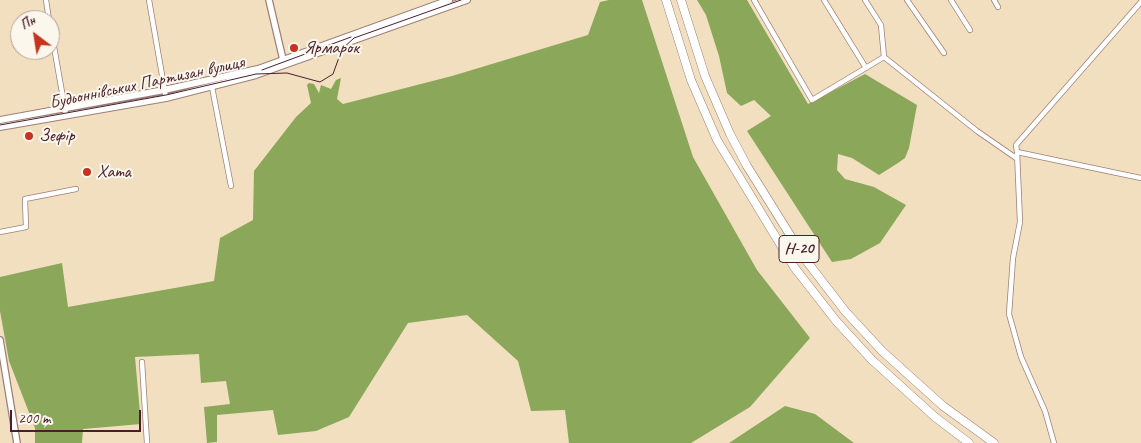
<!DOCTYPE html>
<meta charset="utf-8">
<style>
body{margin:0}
#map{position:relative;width:1141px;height:443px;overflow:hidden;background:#f2dfc0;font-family:Caveat,sans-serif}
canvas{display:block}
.north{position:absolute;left:10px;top:10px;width:50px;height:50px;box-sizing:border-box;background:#fbf7ec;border:1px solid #b4a19f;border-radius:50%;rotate:329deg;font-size:14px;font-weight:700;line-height:20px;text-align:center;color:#4a1f2b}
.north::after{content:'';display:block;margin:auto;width:18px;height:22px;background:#c8321e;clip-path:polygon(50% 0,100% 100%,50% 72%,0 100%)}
.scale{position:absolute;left:10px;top:410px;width:131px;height:22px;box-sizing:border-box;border:2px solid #4a1f2b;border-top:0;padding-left:6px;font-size:15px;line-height:18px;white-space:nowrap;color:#4a1f2b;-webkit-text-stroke:4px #fbf7ec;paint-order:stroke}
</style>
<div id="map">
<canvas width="1141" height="443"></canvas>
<div class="north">Пн</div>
<div class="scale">200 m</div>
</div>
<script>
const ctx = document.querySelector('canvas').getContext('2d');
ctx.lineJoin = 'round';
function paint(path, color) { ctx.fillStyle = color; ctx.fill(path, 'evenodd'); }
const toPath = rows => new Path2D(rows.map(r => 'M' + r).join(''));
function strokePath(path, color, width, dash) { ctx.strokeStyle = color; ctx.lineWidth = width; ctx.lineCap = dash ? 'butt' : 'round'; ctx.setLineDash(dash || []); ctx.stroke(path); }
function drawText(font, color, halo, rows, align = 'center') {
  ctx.font = font + ' Caveat,sans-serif'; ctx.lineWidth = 4; ctx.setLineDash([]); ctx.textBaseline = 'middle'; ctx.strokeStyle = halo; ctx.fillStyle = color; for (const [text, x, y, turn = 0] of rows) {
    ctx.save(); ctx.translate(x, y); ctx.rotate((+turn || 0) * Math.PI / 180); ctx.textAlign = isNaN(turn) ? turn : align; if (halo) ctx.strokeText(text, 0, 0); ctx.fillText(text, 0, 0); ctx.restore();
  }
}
const forest = toPath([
 [609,0,642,0,693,157,757,270,810,338,750,407,691,443,569,443,565,410,531,411,518,361,467,315,408,323,349,417,316,431,278,435,273,410,217,415,217,442,207,443,204,407,230,404,226,381,201,383,199,354,135,357,141,424,83,429,82,443,35,443,35,428,9,361,0,311,0,277,62,263,68,307,214,281,220,238,253,220,254,171,296,117,311,103,307,85,309,83,314,84,319,93,321,85,331,89,336,80,341,78,337,99,343,104,452,76,588,35,600,2],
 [697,0,747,0,808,104,865,74,917,105,909,148,905,158,898,163,879,175,852,158,838,154,837,170,845,179,874,187,906,205,880,243,851,259,832,262,747,131,771,116,754,100,741,106,727,93,719,56,706,15],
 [785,406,815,414,854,443,729,443]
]);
const minor = toPath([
 [46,0,49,20],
 [149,0,166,98],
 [754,0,812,100,884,57,977,131,1016,158],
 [824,0,866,68],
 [865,0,881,25,884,57],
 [907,0,944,53],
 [951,0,970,30],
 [994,0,998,7],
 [50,24,66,115],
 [212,87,231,186],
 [1017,152,1016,145,1141,2],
 [0,232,26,227,25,199,76,189],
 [142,362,147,443],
 [1054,443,1045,411,1021,357,1009,314,1013,258,1020,222,1017,152,1141,178]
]);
const tertiary = toPath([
 [269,0,284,64],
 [0,340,17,443]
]);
const secondary = toPath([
 [0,120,164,90,258,69,449,0],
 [0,127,166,98,256,75,467,0]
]);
const primary = toPath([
 [666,0,691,80,717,140,794,267,837,322,872,360,935,417,969,443],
 [681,0,705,76,730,134,747,166,805,259,845,311,882,351,943,406,994,443]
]);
const tram = toPath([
 [262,70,351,37],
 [0,125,166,95,256,74,287,73,320,82,333,74,342,49,354,38,461,0]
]);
const markers = [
 [294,48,5,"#c8321e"],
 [29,136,5,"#c8321e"],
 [87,172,5,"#c8321e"]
];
const shields = [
 [799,249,40]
];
const shieldNames = [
 ["Н-20",799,249]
];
const poiNames = [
 ["Ярмарок",304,48],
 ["Зефір",39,136],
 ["Хата",97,172]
];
const streetNames = [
 ["Будьоннівських Партизан вулиця",147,83,-12]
];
paint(forest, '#8aa75a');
strokePath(minor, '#9e7f76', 6);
strokePath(tertiary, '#9e7f76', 8);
strokePath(secondary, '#9e7f76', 8);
strokePath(primary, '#9e7f76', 9);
strokePath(minor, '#fff', 4.5);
strokePath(tertiary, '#fff', 5.5);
strokePath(secondary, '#fff', 6);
strokePath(primary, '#fff', 8);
strokePath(tram, '#4a1f2b', 1);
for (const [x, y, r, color] of markers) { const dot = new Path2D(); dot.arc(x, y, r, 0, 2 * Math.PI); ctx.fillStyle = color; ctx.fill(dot); strokePath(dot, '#fbf7ec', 2); }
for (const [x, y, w] of shields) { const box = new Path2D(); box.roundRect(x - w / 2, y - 13.5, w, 27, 4); ctx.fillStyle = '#fbf7ec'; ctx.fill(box); strokePath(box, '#4a1f2b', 1); }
drawText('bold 16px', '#4a1f2b', null, shieldNames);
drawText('18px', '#4a1f2b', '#fbf7ec', poiNames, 'left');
drawText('18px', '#4a1f2b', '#fbf7ec', streetNames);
</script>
